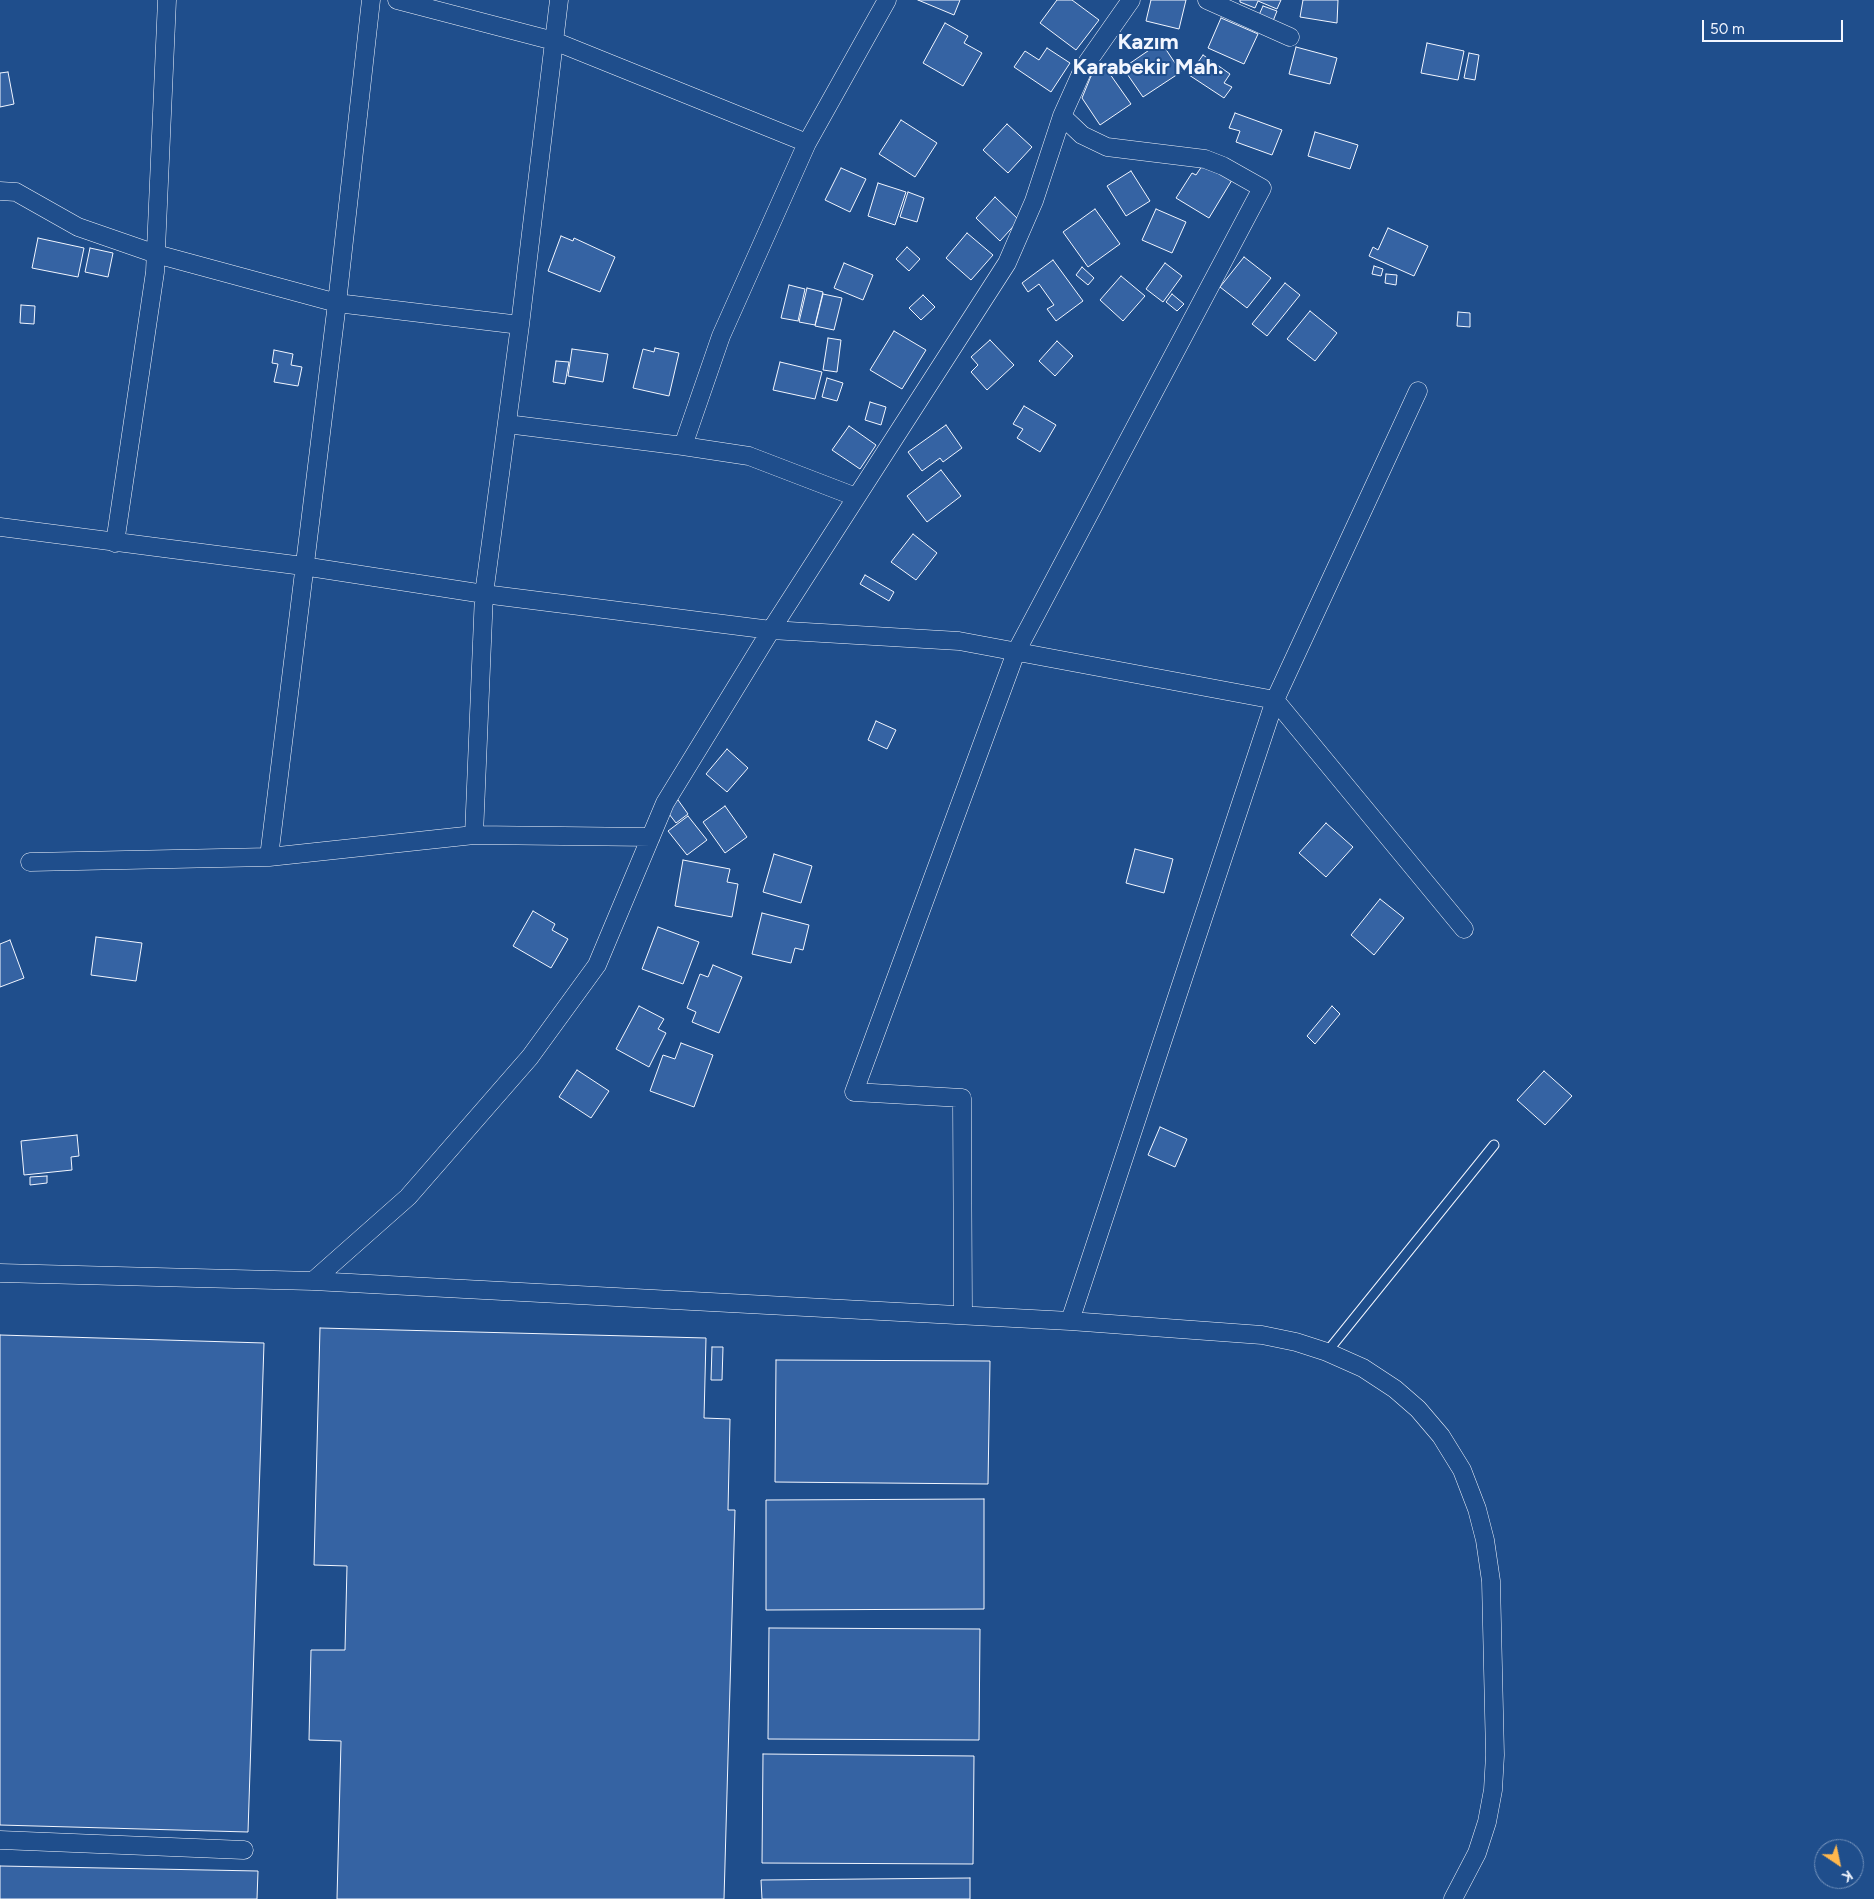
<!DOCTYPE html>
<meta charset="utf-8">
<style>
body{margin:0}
#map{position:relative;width:1874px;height:1899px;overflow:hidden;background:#1f4e8c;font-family:Figtree,sans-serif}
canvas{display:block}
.north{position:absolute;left:1814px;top:1839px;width:50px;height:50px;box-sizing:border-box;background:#1f4e8c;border:1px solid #7391ba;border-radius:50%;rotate:146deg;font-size:14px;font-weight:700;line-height:20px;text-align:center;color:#f2f6ff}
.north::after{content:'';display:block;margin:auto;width:18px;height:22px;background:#ffb74d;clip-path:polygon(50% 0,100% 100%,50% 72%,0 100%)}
.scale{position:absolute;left:1702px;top:20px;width:141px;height:22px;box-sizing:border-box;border:2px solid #f2f6ff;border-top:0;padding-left:6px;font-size:15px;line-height:18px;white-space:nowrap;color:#f2f6ff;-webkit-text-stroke:4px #1f4e8c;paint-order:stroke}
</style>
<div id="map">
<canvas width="1874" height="1899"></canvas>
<div class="north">K</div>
<div class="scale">50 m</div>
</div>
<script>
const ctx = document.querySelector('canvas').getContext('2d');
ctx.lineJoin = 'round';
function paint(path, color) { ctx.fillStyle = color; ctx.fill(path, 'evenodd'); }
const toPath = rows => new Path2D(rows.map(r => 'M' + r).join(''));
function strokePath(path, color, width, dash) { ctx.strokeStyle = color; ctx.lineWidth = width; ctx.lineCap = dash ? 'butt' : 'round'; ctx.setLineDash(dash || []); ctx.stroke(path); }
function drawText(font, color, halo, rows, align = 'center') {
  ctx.font = font + ' Figtree,sans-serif'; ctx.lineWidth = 4; ctx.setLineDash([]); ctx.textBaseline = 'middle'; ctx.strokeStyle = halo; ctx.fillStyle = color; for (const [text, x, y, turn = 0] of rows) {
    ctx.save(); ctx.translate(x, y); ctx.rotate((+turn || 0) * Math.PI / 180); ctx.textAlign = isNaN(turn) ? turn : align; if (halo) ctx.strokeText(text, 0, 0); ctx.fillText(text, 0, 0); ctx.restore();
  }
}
const building = toPath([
 [918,0,960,0,954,15,918,0],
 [1057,0,1072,0,1099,20,1076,50,1040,23,1057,0],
 [1151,0,1186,0,1179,29,1146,21,1151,0],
 [1240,0,1281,0,1277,9,1258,1,1255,8,1240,2,1240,0],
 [1303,0,1338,0,1337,23,1300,17,1303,0],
 [1263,6,1277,11,1273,21,1259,15,1263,6],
 [1221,18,1258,34,1244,64,1208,48,1221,18],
 [945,23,968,36,964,43,982,53,963,86,923,63,945,23],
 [1161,42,1181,72,1143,97,1123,68,1161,42],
 [1427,43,1464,51,1458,80,1421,73,1427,43],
 [1296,47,1337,58,1330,84,1289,74,1296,47],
 [1047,48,1070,63,1051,92,1014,67,1025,51,1039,60,1047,48],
 [1469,53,1479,55,1475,80,1464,78,1469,53],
 [1203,55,1230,74,1224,83,1232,87,1224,98,1189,75,1203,55],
 [1105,67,1131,104,1100,125,1082,98,1091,76,1105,67],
 [8,72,14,104,0,107,0,73,8,72],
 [1235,113,1282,130,1272,155,1236,142,1240,131,1229,128,1235,113],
 [901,120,937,143,915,177,879,154,901,120],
 [1007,124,1032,147,1008,173,983,150,1007,124],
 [1315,132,1358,145,1350,169,1308,156,1315,132],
 [1204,163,1232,180,1209,218,1176,198,1192,173,1196,175,1204,163],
 [841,168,866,179,850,212,825,200,841,168],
 [1131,171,1150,201,1126,216,1107,186,1131,171],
 [878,183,906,192,895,225,868,216,878,183],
 [908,192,924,198,917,222,900,217,908,192],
 [995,197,1019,220,1000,241,976,218,995,197],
 [1095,209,1120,244,1088,267,1063,232,1095,209],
 [1156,209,1186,222,1172,253,1142,240,1156,209],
 [1388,228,1428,246,1414,276,1369,256,1373,247,1378,250,1388,228],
 [967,233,993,255,971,280,946,258,967,233],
 [561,236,573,241,574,238,615,257,600,292,548,271,561,236],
 [38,238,84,248,78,277,32,268,38,238],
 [907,247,920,259,909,271,896,259,907,247],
 [90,248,113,253,108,277,85,272,90,248],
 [1244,257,1271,278,1247,308,1220,287,1244,257],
 [1053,260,1083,301,1056,321,1047,309,1054,305,1039,284,1028,292,1022,283,1053,260],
 [844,263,873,275,863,300,834,288,844,263],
 [1165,263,1182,276,1163,302,1146,289,1165,263],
 [1374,266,1383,269,1381,276,1372,274,1374,266],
 [1082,267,1094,278,1088,285,1076,275,1082,267],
 [1386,274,1397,275,1396,285,1385,283,1386,274],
 [1121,276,1145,296,1123,321,1100,300,1121,276],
 [1285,283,1300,295,1267,336,1252,324,1285,283],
 [789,285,805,289,798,321,781,318,789,285],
 [807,288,823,292,815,325,799,322,807,288],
 [823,294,842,298,834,330,815,326,823,294],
 [1172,294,1184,304,1177,311,1166,302,1172,294],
 [923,295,935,307,921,320,909,308,923,295],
 [21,305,35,306,34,324,20,323,21,305],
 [1310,311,1337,333,1315,361,1287,339,1310,311],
 [1458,312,1470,313,1470,327,1457,326,1458,312],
 [894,331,926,350,902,389,870,370,894,331],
 [828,338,841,340,837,372,823,370,828,338],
 [990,340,1014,365,987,390,971,372,978,365,971,357,990,340],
 [1057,341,1073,356,1055,376,1039,361,1057,341],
 [655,348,679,353,669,396,633,388,643,349,654,352,655,348],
 [572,349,608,354,603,382,568,376,572,349],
 [274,350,293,354,291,365,302,367,298,386,274,382,278,364,272,363,274,350],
 [556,361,569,362,565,384,553,382,556,361],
 [780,362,822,372,815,399,773,390,780,362],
 [827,378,843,383,837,401,822,397,827,378],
 [870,402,886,407,881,425,865,420,870,402],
 [1024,406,1056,425,1040,452,1017,438,1023,429,1013,424,1024,406],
 [946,425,962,448,943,462,940,458,922,471,908,452,946,425],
 [849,426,876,445,860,469,832,450,849,426],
 [941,470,961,496,927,522,907,496,941,470],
 [913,534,937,553,916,580,891,562,913,534],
 [865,575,894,592,889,601,860,584,865,575],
 [876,721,896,730,887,749,868,740,876,721],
 [727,749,748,768,727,792,706,774,727,749],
 [678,800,688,814,676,823,666,810,678,800],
 [725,806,747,837,725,853,703,822,725,806],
 [688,816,707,840,687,855,668,831,688,816],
 [1326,823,1353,847,1326,877,1299,853,1326,823],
 [1135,849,1173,859,1164,893,1126,883,1135,849],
 [774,854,812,866,801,903,763,892,774,854],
 [683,860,730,869,727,882,738,884,732,917,675,906,683,860],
 [1380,899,1404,918,1374,955,1351,935,1380,899],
 [533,911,555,924,552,930,568,939,551,968,513,946,533,911],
 [762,913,809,925,803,950,795,948,791,963,752,954,762,913],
 [658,927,699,942,683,984,642,969,658,927],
 [96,937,142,943,136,981,91,975,96,937],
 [10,940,24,978,0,987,0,944,10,940],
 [713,965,742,977,719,1033,692,1022,696,1012,687,1008,700,974,708,977,713,965],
 [639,1006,664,1019,658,1029,666,1033,649,1067,616,1049,639,1006],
 [1332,1006,1340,1014,1315,1044,1307,1036,1332,1006],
 [681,1043,713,1055,694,1107,650,1091,663,1055,675,1059,681,1043],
 [577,1070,609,1091,591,1118,559,1097,577,1070],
 [1544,1071,1572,1096,1545,1125,1517,1100,1544,1071],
 [1160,1127,1187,1139,1175,1167,1148,1155,1160,1127],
 [77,1135,79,1156,71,1157,72,1170,24,1175,21,1141,77,1135],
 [47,1176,47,1183,30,1185,30,1177,47,1176],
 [320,1328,706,1338,704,1418,730,1419,728,1510,735,1510,724,1899,337,1899,341,1741,309,1740,311,1650,345,1650,347,1566,314,1565,320,1328],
 [0,1335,264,1343,248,1832,0,1825,0,1335],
 [712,1347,723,1347,722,1380,711,1380,712,1347],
 [776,1360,990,1361,988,1484,775,1482,776,1360],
 [984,1499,984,1609,766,1610,766,1500,984,1499],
 [769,1628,980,1629,979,1740,768,1739,769,1628],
 [763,1754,974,1756,973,1864,762,1863,763,1754],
 [0,1866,258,1871,257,1899,0,1899,0,1866],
 [970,1878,970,1899,762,1899,761,1880,970,1878]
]);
const service = toPath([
 [1327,1352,1494,1145]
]);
const minor = toPath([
 [397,0,554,41,807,143],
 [1207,0,1290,37],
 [0,191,16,192,78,227,156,254,337,303,520,325],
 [507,424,683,446],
 [856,497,749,456,683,446,721,336,807,143,887,0],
 [0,527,303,566,484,594,771,630,959,641,1275,700,1464,929],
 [115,543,155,272,167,0],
 [474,835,484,594,520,325,559,0],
 [269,857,337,303,371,0],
 [30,862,269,857,474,835,651,837],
 [0,1273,313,1281,1070,1321,1262,1335,1296,1342,1327,1352,1363,1368,1395,1389,1418,1409,1441,1436,1462,1470,1477,1509,1485,1540,1491,1581,1495,1755,1493,1790,1487,1822,1477,1853,1453,1899],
 [313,1281,408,1197,530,1057,597,965,665,803,771,630,1007,263,1034,201,1062,116,1084,67,1131,0],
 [963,1315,962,1098,854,1092,1016,652,1262,188,1223,166,1205,159,1107,147,1082,135,1062,116],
 [1070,1321,1275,700,1418,391],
 [0,1840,244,1850]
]);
const districtNames = [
 ["Kazım",1148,43],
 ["Karabekir Mah.",1148,68]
];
paint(building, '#3563a3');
strokePath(building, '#f2f6ff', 1);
strokePath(service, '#f2f6ff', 11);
strokePath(minor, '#f2f6ff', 19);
strokePath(service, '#1f4e8c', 9);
strokePath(minor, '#1f4e8c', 18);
drawText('bold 22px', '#f2f6ff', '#1f4e8c', districtNames);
</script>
